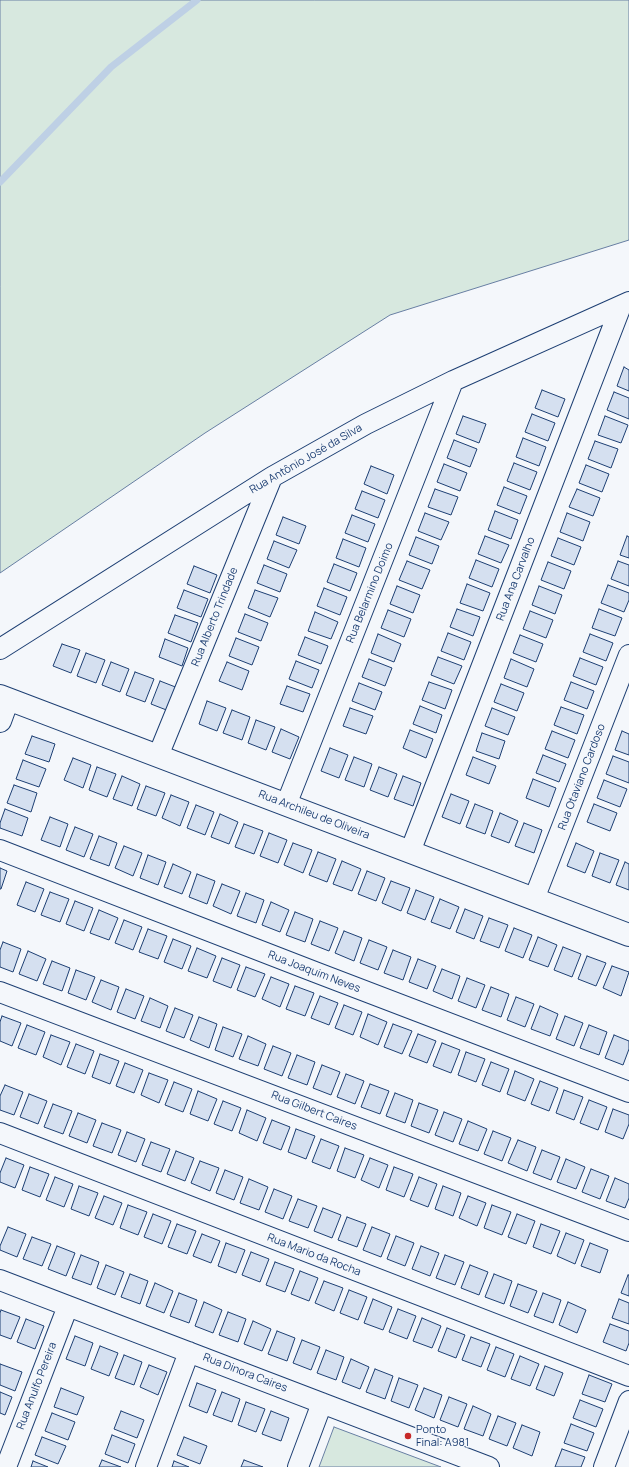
<!DOCTYPE html>
<meta charset="utf-8">
<style>
body{margin:0}
canvas{display:block;background:#f4f7fb}
</style>
<canvas width="629" height="1467"></canvas>
<script>
const ctx = document.querySelector('canvas').getContext('2d');
ctx.lineJoin = 'round';
function paint(path, color) { ctx.fillStyle = color; ctx.fill(path, 'evenodd'); }
const toPath = rows => new Path2D(rows.map(r => 'M' + r).join(''));
function strokePath(path, color, width, dash) { ctx.strokeStyle = color; ctx.lineWidth = width; ctx.lineCap = dash ? 'butt' : 'round'; ctx.setLineDash(dash || []); ctx.stroke(path); }
function drawText(font, color, halo, rows, align = 'center') {
  ctx.font = font + ' Manrope,sans-serif'; ctx.lineWidth = 3; ctx.setLineDash([]); ctx.textBaseline = 'middle'; ctx.strokeStyle = halo; ctx.fillStyle = color; for (const [text, x, y, turn = 0] of rows) {
    ctx.save(); ctx.translate(x, y); ctx.rotate((+turn || 0) * Math.PI / 180); ctx.textAlign = isNaN(turn) ? turn : align; if (halo) ctx.strokeText(text, 0, 0); ctx.fillText(text, 0, 0); ctx.restore();
  }
}
const green = toPath([
 [0,0,629,0,629,240,390,315,205,433,0,573,0,0],
 [334,1427,441,1467,319,1467,334,1427]
]);
const stream = toPath([
 [0,182,111,67,197,0]
]);
const building = toPath([
 [624,367,629,370,629,391,617,386,624,367],
 [542,390,565,399,558,417,535,408,542,390],
 [614,392,629,398,629,419,607,410,614,392],
 [532,414,555,423,548,441,525,432,532,414],
 [463,416,486,424,479,443,456,434,463,416],
 [605,416,628,425,621,443,598,435,605,416],
 [523,438,546,447,539,466,516,457,523,438],
 [454,440,477,449,470,467,447,458,454,440],
 [595,441,618,449,611,468,588,459,595,441],
 [514,463,537,472,530,490,507,481,514,463],
 [444,464,467,473,460,491,437,482,444,464],
 [586,465,609,474,602,492,579,483,586,465],
 [371,466,394,475,387,494,364,484,371,466],
 [504,487,527,496,520,514,497,505,504,487],
 [435,489,458,497,451,515,428,507,435,489],
 [577,489,600,498,593,516,569,507,577,489],
 [362,491,385,500,378,518,355,509,362,491],
 [495,511,518,520,511,539,488,530,495,511],
 [425,513,449,522,441,540,418,531,425,513],
 [567,513,590,522,583,541,560,532,567,513],
 [352,515,375,524,368,542,345,533,352,515],
 [283,517,306,526,299,544,276,535,283,517],
 [485,536,509,545,501,563,478,554,485,536],
 [627,536,629,537,629,558,620,555,627,536],
 [416,537,439,546,432,564,409,555,416,537],
 [558,538,581,547,574,565,551,556,558,538],
 [343,539,366,548,359,567,336,558,343,539],
 [274,541,297,550,289,568,267,559,274,541],
 [476,560,499,569,492,587,469,578,476,560],
 [407,561,430,570,422,589,399,580,407,561],
 [618,561,629,565,629,586,611,579,618,561],
 [548,562,571,571,564,589,541,580,548,562],
 [334,564,357,573,350,591,327,582,334,564],
 [264,565,287,574,280,592,257,583,264,565],
 [194,566,217,575,210,593,187,584,194,566],
 [467,584,490,593,483,611,460,603,467,584],
 [608,585,629,593,629,600,624,612,601,603,608,585],
 [397,586,420,595,413,613,390,604,397,586],
 [539,586,562,595,555,614,532,605,539,586],
 [324,588,347,597,340,615,317,606,324,588],
 [184,590,208,599,201,617,177,608,184,590],
 [255,590,278,598,270,617,248,608,255,590],
 [457,609,480,617,473,636,450,627,457,609],
 [599,609,622,618,615,636,592,628,599,609],
 [388,610,411,619,404,637,381,628,388,610],
 [530,611,553,620,546,638,523,629,530,611],
 [315,612,338,622,331,639,308,631,315,612],
 [245,614,268,623,261,641,238,632,245,614],
 [175,615,198,623,191,642,168,633,175,615],
 [448,633,471,642,464,660,441,651,448,633],
 [378,634,401,644,394,662,371,653,378,634],
 [590,634,613,643,606,661,583,652,590,634],
 [520,635,543,644,536,662,513,653,520,635],
 [305,637,328,646,321,664,298,655,305,637],
 [236,638,259,647,252,665,229,656,236,638],
 [165,639,188,648,182,666,159,657,165,639],
 [62,644,80,650,71,673,53,666,62,644],
 [86,653,105,660,96,683,77,676,86,653],
 [438,657,462,666,454,684,431,675,438,657],
 [580,658,603,667,596,685,573,676,580,658],
 [369,659,392,668,385,686,362,677,369,659],
 [511,659,534,669,527,687,504,678,511,659],
 [296,661,319,670,312,688,289,679,296,661],
 [111,662,129,669,120,692,102,685,111,662],
 [227,662,249,671,242,690,219,681,227,662],
 [135,672,154,679,145,702,126,695,135,672],
 [160,681,178,688,169,711,151,704,160,681],
 [429,682,452,690,445,709,422,700,429,682],
 [571,682,594,691,587,709,564,700,571,682],
 [359,683,382,692,375,710,352,701,359,683],
 [501,684,524,693,517,711,494,702,501,684],
 [287,686,310,694,303,712,280,704,287,686],
 [207,701,226,708,217,731,199,724,207,701],
 [420,706,442,715,436,733,413,724,420,706],
 [561,707,584,715,577,734,554,725,561,707],
 [350,708,373,716,366,734,343,726,350,708],
 [492,708,515,717,508,735,485,726,492,708],
 [232,710,250,717,242,740,223,733,232,710],
 [256,720,275,727,266,750,248,743,256,720],
 [281,729,299,737,290,759,272,752,281,729],
 [410,730,433,739,426,758,403,748,410,730],
 [552,731,575,740,568,758,545,749,552,731],
 [622,731,629,734,629,755,615,750,622,731],
 [482,733,505,741,499,759,476,751,482,733],
 [32,736,55,744,49,762,25,754,32,736],
 [330,748,348,755,339,778,321,771,330,748],
 [543,755,566,764,559,782,536,773,543,755],
 [613,756,629,762,629,783,606,774,613,756],
 [354,757,372,764,364,787,345,780,354,757],
 [473,757,496,766,489,784,466,775,473,757],
 [73,758,91,765,83,788,64,780,73,758],
 [23,760,46,769,39,787,16,779,23,760],
 [97,767,116,774,107,797,89,790,97,767],
 [379,767,397,774,388,797,370,790,379,767],
 [122,776,140,784,132,806,113,799,122,776],
 [403,776,421,783,413,806,394,799,403,776],
 [533,779,556,788,549,807,526,798,533,779],
 [604,780,627,789,620,807,597,798,604,780],
 [14,785,37,793,31,812,7,803,14,785],
 [146,786,165,793,156,816,137,809,146,786],
 [451,794,469,801,460,824,442,817,451,794],
 [171,795,189,802,180,826,162,818,171,795],
 [475,804,493,811,485,834,466,827,475,804],
 [594,804,617,813,610,831,587,822,594,804],
 [196,805,214,812,205,835,187,828,196,805],
 [5,809,28,818,22,836,0,828,0,823,5,809],
 [500,813,518,821,509,843,491,836,500,813],
 [220,814,238,822,229,844,211,837,220,814],
 [50,817,68,824,60,847,41,840,50,817],
 [524,823,542,830,534,853,515,846,524,823],
 [244,824,263,831,254,854,235,847,244,824],
 [75,827,93,834,84,857,66,850,75,827],
 [269,833,287,840,278,863,260,856,269,833],
 [99,836,117,843,109,866,90,859,99,836],
 [293,843,312,850,303,873,284,865,293,843],
 [576,843,594,851,585,873,567,866,576,843],
 [124,846,142,853,133,876,115,868,124,846],
 [318,852,336,859,327,882,309,875,318,852],
 [600,853,619,860,610,883,592,876,600,853],
 [148,855,166,862,158,885,140,878,148,855],
 [342,861,361,869,352,891,333,884,342,861],
 [625,862,629,864,629,890,616,885,625,862],
 [173,864,191,872,182,894,164,887,173,864],
 [0,868,7,871,1,889,0,889,0,868],
 [367,871,385,878,376,901,358,894,367,871],
 [197,874,215,881,207,904,189,897,197,874],
 [391,881,410,888,401,911,382,903,391,881],
 [26,882,44,889,35,912,17,905,26,882],
 [222,884,240,891,231,914,213,906,222,884],
 [416,890,434,897,425,920,407,913,416,890],
 [50,892,69,899,60,922,41,915,50,892],
 [246,893,264,900,256,923,237,916,246,893],
 [440,899,459,907,450,929,431,922,440,899],
 [75,901,93,908,84,931,66,924,75,901],
 [271,902,289,910,280,932,262,925,271,902],
 [465,909,483,916,474,939,456,932,465,909],
 [99,910,118,918,109,940,90,933,99,910],
 [295,912,313,919,305,942,286,935,295,912],
 [489,918,508,925,499,948,480,941,489,918],
 [124,920,142,927,133,950,115,943,124,920],
 [320,921,338,928,329,951,311,944,320,921],
 [514,928,532,935,523,958,505,951,514,928],
 [148,929,167,936,158,959,139,952,148,929],
 [344,931,362,938,354,961,335,953,344,931],
 [538,937,557,945,548,967,529,960,538,937],
 [173,939,191,946,182,969,164,962,173,939],
 [369,940,387,947,378,970,360,963,369,940],
 [3,942,21,949,13,972,0,967,0,950,3,942],
 [563,947,581,954,572,977,554,970,563,947],
 [197,948,216,956,207,978,188,971,197,948],
 [393,950,411,957,403,980,384,973,393,950],
 [28,951,46,959,37,981,19,974,28,951],
 [587,956,606,963,596,986,578,979,587,956],
 [222,958,240,965,231,988,213,981,222,958],
 [418,959,436,966,427,989,409,982,418,959],
 [52,961,70,968,62,991,43,984,52,961],
 [612,966,629,972,621,996,603,988,612,966],
 [246,967,265,974,255,997,237,990,246,967],
 [442,969,460,976,452,999,433,991,442,969],
 [76,970,95,977,86,1000,68,993,76,970],
 [271,977,289,984,280,1007,262,999,271,977],
 [467,978,485,985,476,1008,458,1001,467,978],
 [101,980,119,987,111,1010,92,1002,101,980],
 [295,986,314,993,305,1016,286,1009,295,986],
 [491,987,509,994,501,1017,482,1010,491,987],
 [126,989,144,996,135,1019,117,1012,126,989],
 [320,996,338,1003,329,1025,311,1018,320,996],
 [516,997,534,1004,525,1027,507,1020,516,997],
 [150,998,168,1006,160,1028,141,1021,150,998],
 [344,1005,362,1012,353,1035,335,1028,344,1005],
 [540,1006,558,1014,550,1036,531,1029,540,1006],
 [175,1008,193,1015,184,1038,166,1031,175,1008],
 [368,1014,387,1022,378,1045,360,1037,368,1014],
 [2,1016,21,1023,12,1046,0,1041,0,1022,2,1016],
 [565,1016,583,1023,574,1046,556,1039,565,1016],
 [199,1017,217,1024,209,1048,190,1040,199,1017],
 [393,1024,412,1031,402,1054,384,1047,393,1024],
 [27,1025,45,1032,36,1055,18,1048,27,1025],
 [589,1025,607,1032,599,1055,580,1048,589,1025],
 [223,1027,242,1034,233,1057,215,1050,223,1027],
 [418,1034,436,1041,427,1063,409,1056,418,1034],
 [51,1035,70,1042,61,1065,43,1057,51,1035],
 [614,1035,629,1041,629,1049,623,1065,605,1058,614,1035],
 [248,1036,266,1044,258,1066,239,1059,248,1036],
 [442,1043,460,1050,451,1073,433,1066,442,1043],
 [76,1044,94,1051,85,1074,67,1067,76,1044],
 [273,1046,291,1053,282,1076,264,1069,273,1046],
 [466,1052,485,1059,476,1082,458,1075,466,1052],
 [100,1054,119,1061,110,1084,92,1077,100,1054],
 [297,1055,315,1062,307,1085,288,1078,297,1055],
 [491,1062,509,1069,500,1092,482,1085,491,1062],
 [125,1063,143,1070,134,1093,116,1086,125,1063],
 [322,1065,340,1072,331,1095,313,1088,322,1065],
 [515,1071,534,1079,525,1101,507,1094,515,1071],
 [149,1073,168,1080,159,1103,141,1095,149,1073],
 [346,1074,364,1081,355,1104,337,1097,346,1074],
 [540,1081,558,1088,549,1111,531,1104,540,1081],
 [174,1082,192,1089,183,1112,165,1105,174,1082],
 [370,1084,389,1091,380,1114,361,1107,370,1084],
 [5,1085,23,1092,14,1115,0,1110,0,1096,5,1085],
 [564,1090,583,1097,574,1120,556,1113,564,1090],
 [198,1091,217,1099,208,1121,190,1114,198,1091],
 [395,1093,413,1100,405,1123,386,1116,395,1093],
 [29,1094,47,1101,38,1124,20,1117,29,1094],
 [589,1100,607,1107,598,1130,580,1123,589,1100],
 [223,1101,241,1108,232,1131,214,1124,223,1101],
 [419,1103,438,1110,429,1133,411,1126,419,1103],
 [53,1104,72,1111,63,1134,44,1127,53,1104],
 [613,1109,629,1115,629,1124,623,1139,605,1132,613,1109],
 [247,1110,266,1118,257,1141,239,1133,247,1110],
 [444,1112,462,1119,453,1142,435,1135,444,1112],
 [78,1113,96,1120,87,1143,69,1136,78,1113],
 [272,1120,290,1127,281,1150,263,1143,272,1120],
 [468,1121,487,1129,478,1151,459,1144,468,1121],
 [102,1123,121,1130,112,1153,93,1146,102,1123],
 [296,1129,315,1136,306,1159,288,1152,296,1129],
 [493,1131,511,1138,502,1161,484,1154,493,1131],
 [127,1132,145,1139,136,1162,118,1155,127,1132],
 [321,1139,339,1146,330,1169,312,1162,321,1139],
 [518,1140,536,1147,527,1171,508,1163,518,1140],
 [151,1142,170,1149,161,1172,142,1165,151,1142],
 [345,1148,364,1155,355,1178,337,1171,345,1148],
 [542,1150,560,1157,551,1180,533,1173,542,1150],
 [176,1151,194,1158,185,1181,167,1174,176,1151],
 [6,1158,24,1165,15,1188,0,1182,0,1173,6,1158],
 [370,1158,388,1165,379,1188,361,1180,370,1158],
 [566,1159,585,1167,576,1189,557,1182,566,1159],
 [200,1161,219,1168,210,1191,191,1183,200,1161],
 [30,1167,49,1174,40,1197,22,1190,30,1167],
 [394,1167,413,1174,404,1197,386,1190,394,1167],
 [591,1169,609,1176,600,1199,582,1192,591,1169],
 [225,1170,243,1177,234,1200,216,1193,225,1170],
 [55,1177,73,1184,64,1207,46,1200,55,1177],
 [419,1177,437,1184,428,1207,410,1200,419,1177],
 [615,1178,629,1184,629,1198,625,1208,606,1201,615,1178],
 [249,1179,268,1187,259,1210,240,1203,249,1179],
 [79,1186,98,1193,89,1216,71,1209,79,1186],
 [443,1186,461,1193,453,1216,435,1209,443,1186],
 [274,1189,292,1196,283,1219,265,1212,274,1189],
 [104,1196,122,1203,113,1225,95,1218,104,1196],
 [468,1196,486,1203,477,1226,459,1218,468,1196],
 [298,1199,317,1206,308,1228,289,1221,298,1199],
 [128,1205,147,1212,138,1235,120,1228,128,1205],
 [492,1205,511,1212,502,1235,484,1228,492,1205],
 [323,1208,341,1215,332,1238,314,1231,323,1208],
 [153,1214,171,1221,162,1244,144,1237,153,1214],
 [517,1214,535,1221,526,1244,508,1237,517,1214],
 [347,1217,366,1224,357,1247,338,1240,347,1217],
 [177,1224,196,1231,187,1254,168,1247,177,1224],
 [541,1224,560,1231,551,1254,533,1247,541,1224],
 [8,1227,26,1234,17,1257,0,1250,0,1246,8,1227],
 [372,1227,390,1234,381,1257,363,1250,372,1227],
 [566,1233,584,1240,575,1264,557,1256,566,1233],
 [202,1234,220,1241,211,1263,193,1256,202,1234],
 [396,1236,414,1243,405,1266,387,1259,396,1236],
 [32,1237,51,1244,42,1266,23,1259,32,1237],
 [226,1243,245,1250,236,1273,218,1266,226,1243],
 [590,1243,608,1250,600,1273,581,1266,590,1243],
 [57,1246,75,1253,66,1276,48,1269,57,1246],
 [421,1246,439,1253,430,1276,412,1269,421,1246],
 [251,1252,269,1259,260,1282,242,1275,251,1252],
 [81,1255,99,1262,91,1285,72,1278,81,1255],
 [445,1255,464,1262,455,1285,436,1278,445,1255],
 [275,1262,294,1269,285,1292,266,1285,275,1262],
 [106,1265,124,1272,115,1295,97,1288,106,1265],
 [470,1265,488,1272,479,1295,461,1288,470,1265],
 [300,1271,318,1278,309,1301,291,1294,300,1271],
 [130,1274,148,1281,140,1304,121,1297,130,1274],
 [494,1274,512,1281,504,1304,485,1297,494,1274],
 [628,1275,629,1275,629,1296,621,1293,628,1275],
 [324,1281,343,1288,334,1311,315,1303,324,1281],
 [155,1283,173,1291,164,1313,146,1306,155,1283],
 [518,1284,537,1291,528,1313,510,1306,518,1284],
 [349,1290,367,1297,358,1320,340,1313,349,1290],
 [179,1293,197,1300,189,1323,170,1316,179,1293],
 [543,1293,561,1300,553,1323,534,1316,543,1293],
 [373,1299,392,1307,383,1330,364,1323,373,1299],
 [619,1299,629,1303,629,1324,612,1318,619,1299],
 [204,1302,222,1310,213,1333,195,1326,204,1302],
 [568,1302,586,1310,577,1333,559,1325,568,1302],
 [398,1309,416,1316,407,1339,389,1332,398,1309],
 [1,1310,20,1317,11,1339,0,1335,0,1313,1,1310],
 [228,1312,246,1319,238,1342,219,1335,228,1312],
 [422,1318,441,1326,432,1348,413,1341,422,1318],
 [26,1319,44,1326,35,1349,17,1342,26,1319],
 [253,1321,271,1329,262,1351,244,1344,253,1321],
 [610,1324,629,1331,629,1343,626,1351,603,1342,610,1324],
 [447,1328,465,1335,456,1358,438,1351,447,1328],
 [277,1331,295,1338,287,1361,268,1354,277,1331],
 [75,1336,93,1343,85,1366,66,1359,75,1336],
 [471,1337,490,1344,481,1367,462,1360,471,1337],
 [302,1340,320,1347,311,1370,293,1363,302,1340],
 [100,1346,118,1353,109,1376,91,1369,100,1346],
 [496,1347,514,1354,505,1377,487,1370,496,1347],
 [326,1350,344,1357,336,1380,317,1373,326,1350],
 [124,1355,142,1362,134,1385,115,1378,124,1355],
 [520,1356,539,1364,530,1386,511,1379,520,1356],
 [351,1359,369,1367,360,1389,342,1382,351,1359],
 [0,1364,22,1372,15,1391,0,1385,0,1364],
 [149,1365,167,1372,158,1395,140,1387,149,1365],
 [545,1366,563,1373,554,1396,536,1389,545,1366],
 [375,1369,393,1376,385,1399,366,1392,375,1369],
 [589,1375,612,1384,605,1402,582,1394,589,1375],
 [399,1378,418,1385,409,1408,391,1401,399,1378],
 [197,1383,216,1390,207,1413,189,1406,197,1383],
 [61,1388,84,1397,77,1415,54,1407,61,1388],
 [424,1388,442,1395,434,1418,415,1410,424,1388],
 [0,1392,12,1397,5,1415,0,1413,0,1392],
 [222,1392,240,1399,232,1422,213,1415,222,1392],
 [449,1397,467,1404,458,1427,440,1420,449,1397],
 [580,1400,603,1409,596,1427,573,1418,580,1400],
 [246,1402,265,1409,256,1432,238,1425,246,1402],
 [473,1406,491,1414,483,1436,464,1429,473,1406],
 [121,1411,144,1420,137,1438,114,1429,121,1411],
 [271,1411,289,1418,281,1441,262,1434,271,1411],
 [52,1413,75,1422,68,1440,45,1431,52,1413],
 [498,1416,516,1423,507,1446,489,1439,498,1416],
 [571,1424,594,1433,587,1451,564,1443,571,1424],
 [522,1425,540,1432,532,1456,513,1448,522,1425],
 [112,1435,135,1444,128,1463,105,1454,112,1435],
 [42,1437,66,1446,58,1464,35,1455,42,1437],
 [184,1437,207,1446,200,1464,177,1455,184,1437],
 [562,1449,585,1457,581,1467,555,1467,562,1449],
 [102,1460,121,1467,99,1467,102,1460],
 [244,1460,263,1467,241,1467,244,1460],
 [33,1461,48,1467,31,1467,33,1461],
 [174,1461,189,1467,172,1467,174,1461]
]);
const street = toPath([
 [0,649,272,477,366,424,453,381,629,302],
 [158,756,272,477],
 [286,805,453,381],
 [0,850,315,972,629,1092],
 [410,852,621,306],
 [534,899,629,655],
 [0,992,629,1231],
 [0,1133,629,1376],
 [0,1280,489,1467],
 [6,1467,68,1306],
 [146,1467,189,1352],
 [298,1467,322,1403],
 [604,1467,629,1401]
]);
const secondary = toPath([
 [0,696,629,935],
 [0,721,8,699]
]);
const markers = [
 [408,1436,4,"#c62828"]
];
const streetNames = [
 ["Rua Antônio José da Silva",306,459,-30],
 ["Rua Ana Carvalho",516,579,-69],
 ["Rua Belarmino Doimo",370,593,-68],
 ["Rua Alberto Trindade",215,617,-68],
 ["Rua Otaviano Cardoso",582,777,-69],
 ["Rua Archileu de Oliveira",314,815,21],
 ["Rua Joaquim Neves",314,972,21],
 ["Rua Gilbert Caires",314,1111,21],
 ["Rua Mario da Rocha",314,1255,21],
 ["Rua Dinora Caires",245,1373,21],
 ["Rua Anulfo Pereira",37,1386,-69]
];
const poiNames = [
 ["Ponto",416,1430],
 ["Final: A981",416,1443]
];
paint(green, '#d7e8df');
strokePath(green, '#687fa3', 1);
strokePath(stream, '#bed0e5', 7);
paint(building, '#d5e0f0');
strokePath(building, '#1d3f73', 1);
strokePath(street, '#1d3f73', 22);
strokePath(secondary, '#1d3f73', 24);
strokePath(street, '#f4f7fb', 20);
strokePath(secondary, '#f4f7fb', 22);
for (const [x, y, r, color] of markers) { const dot = new Path2D(); dot.arc(x, y, r, 0, 2 * Math.PI); ctx.fillStyle = color; ctx.fill(dot); strokePath(dot, '#f4f7fb', 1.5); }
drawText('11px', '#1d3f73', '#f4f7fb', streetNames);
drawText('11px', '#1d3f73', '#f4f7fb', poiNames, 'left');
</script>
